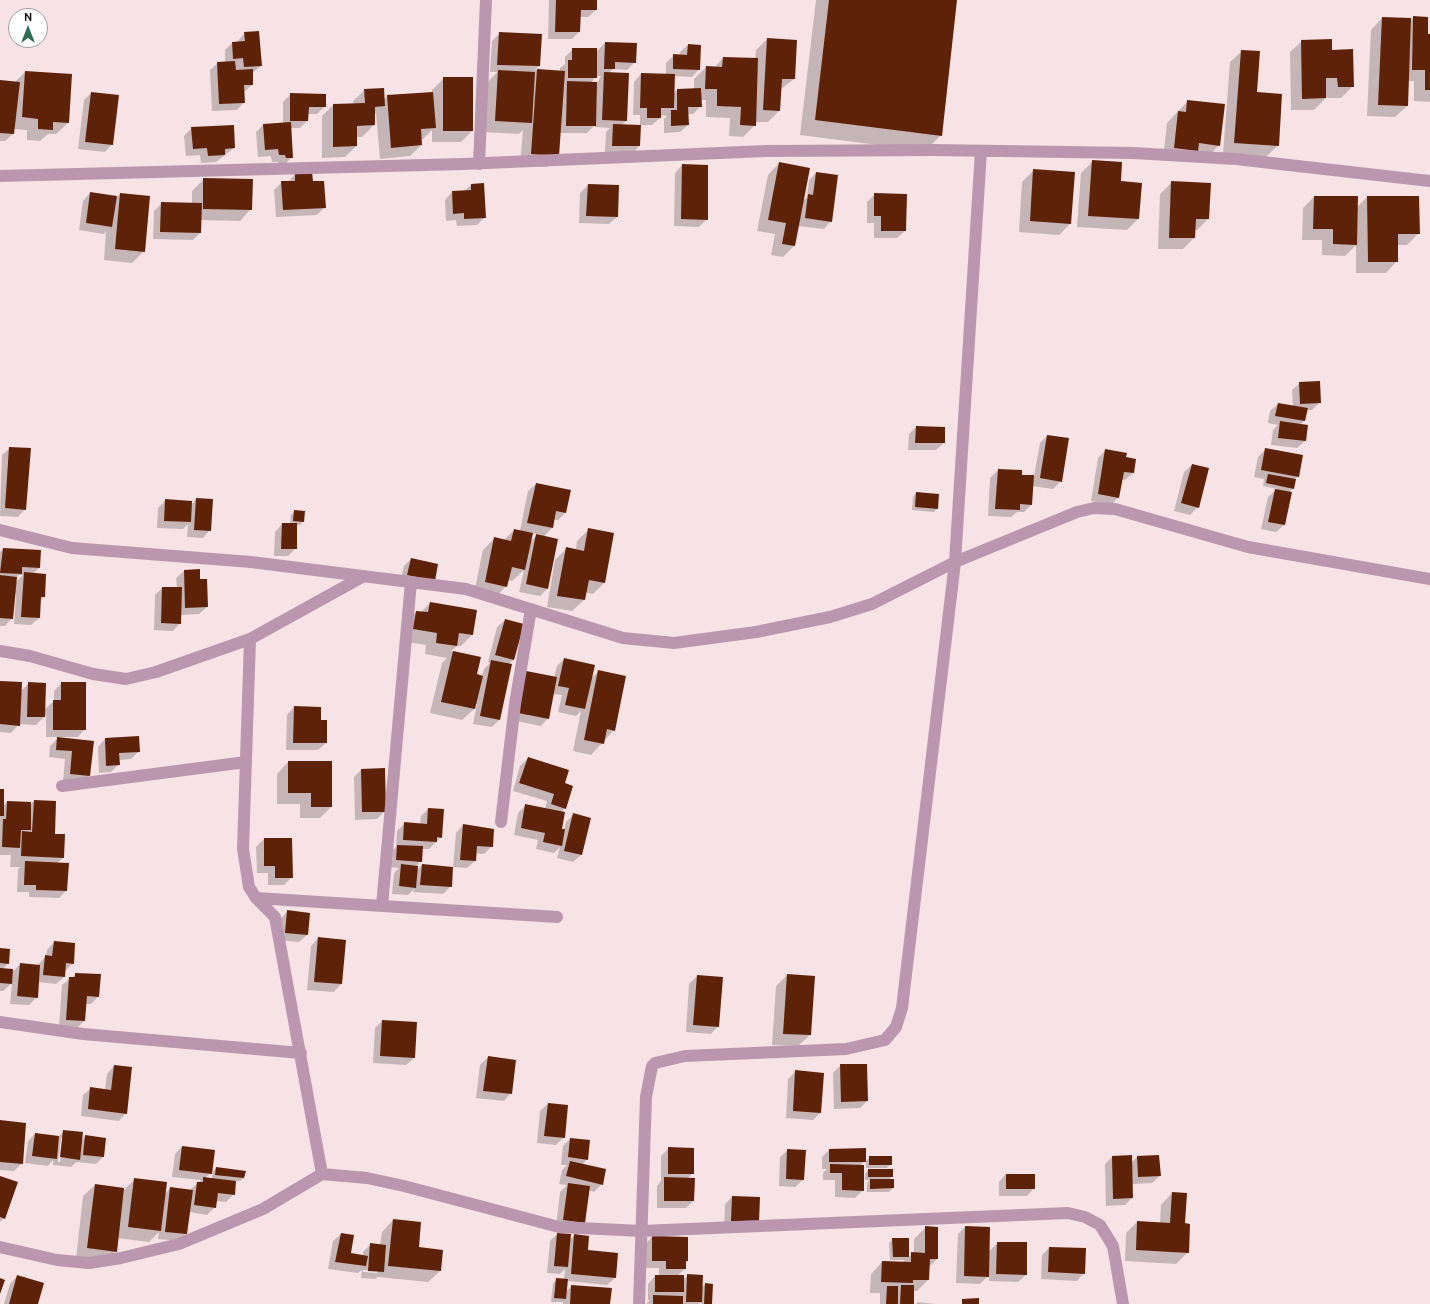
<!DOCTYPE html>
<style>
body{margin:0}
#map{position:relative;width:1430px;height:1304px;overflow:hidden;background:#f7e3e5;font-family:Ubuntu,sans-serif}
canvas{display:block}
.north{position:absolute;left:8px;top:8px;width:40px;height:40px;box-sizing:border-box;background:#fff;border:1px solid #a09d9e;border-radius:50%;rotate:0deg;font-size:11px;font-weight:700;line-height:16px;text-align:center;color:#110b0c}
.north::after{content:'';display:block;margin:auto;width:14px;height:18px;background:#316b54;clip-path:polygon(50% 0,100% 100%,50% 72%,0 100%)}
</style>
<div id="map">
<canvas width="1430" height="1304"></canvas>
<div class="north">N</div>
</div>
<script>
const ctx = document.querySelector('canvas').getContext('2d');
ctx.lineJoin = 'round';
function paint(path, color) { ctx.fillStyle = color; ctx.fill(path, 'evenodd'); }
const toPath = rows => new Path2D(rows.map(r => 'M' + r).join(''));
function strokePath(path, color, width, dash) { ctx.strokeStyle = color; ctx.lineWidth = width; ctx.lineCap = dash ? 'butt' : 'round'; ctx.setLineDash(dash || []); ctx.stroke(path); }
const shadow = toPath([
 [549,0,596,0,596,10,588,17,580,17,579,32,572,39,548,39],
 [816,0,956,0,941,135,925,151,800,135],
 [1413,17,1427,35,1430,35,1430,102,1414,101,1414,81,1408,81,1407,106,1395,117,1367,116,1371,30,1382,18,1411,20],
 [245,33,261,66,252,73,252,85,244,92,244,102,237,110,212,111,210,70,218,63,225,63,225,50,232,43,237,42],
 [500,33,541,35,539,66,535,70,560,72,560,68,565,64,565,57,573,49,596,52,605,43,635,62,627,70,613,69,609,73,626,121,622,125,640,126,640,115,633,115,634,82,641,74,666,75,666,63,674,55,680,56,680,52,688,45,699,69,692,77,674,76,673,94,677,90,694,89,694,79,706,67,714,68,723,58,755,59,756,50,767,39,794,79,780,90,779,111,768,122,755,122,755,125,743,137,729,136,730,118,706,117,706,100,701,100,701,106,693,114,687,114,688,125,680,132,664,133,664,119,667,116,660,115,660,118,652,125,640,125,639,146,632,154,605,153,606,132,610,128,595,127,595,125,587,133,560,133,558,155,547,167,520,165,523,130,519,134,484,132,487,83,497,72,490,72,492,41],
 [596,76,601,76,597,83,591,83],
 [1302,41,1331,51,1352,87,1341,98,1327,98,1327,97,1314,110,1291,110,1290,52],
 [1242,51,1256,93,1278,145,1266,157,1223,154,1230,62],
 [25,72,68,123,56,134,48,134,40,141,27,140,27,130,14,129,13,134,5,141,0,141,0,81,15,82],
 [444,78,472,131,461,142,432,142,432,130,423,139,421,139,421,145,410,156,380,159,376,113,374,116,374,125,362,137,356,137,356,146,345,157,322,158,322,116,333,105,354,104,353,101,365,90,384,100,387,96,432,93,432,90],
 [91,93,112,144,105,152,78,149,84,100],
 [291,94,325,106,317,114,308,114,307,121,300,128,290,128,292,157,284,165,278,165,278,162,272,162,271,156,258,157,256,132,263,125,283,124,283,102],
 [1188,101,1219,145,1208,157,1163,159,1167,123],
 [192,128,234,148,216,162,201,163,200,155,186,156,184,136],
 [1093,161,1120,182,1138,219,1127,230,1077,227,1081,173],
 [779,163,803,201,807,197,809,180,816,173,831,221,824,229,798,226,794,246,783,257,771,255,775,234,757,231,768,175],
 [682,165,707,219,699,227,674,226,675,173],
 [1034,170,1070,224,1059,235,1019,232,1022,182],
 [295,174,312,182,325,207,317,215,276,217,274,190,282,182,288,182],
 [203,180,251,209,240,221,201,220,200,233,193,240,153,239,154,211,162,203,192,204,192,191],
 [1172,182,1208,219,1197,230,1195,230,1194,238,1183,249,1158,249,1160,194],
 [471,185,485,217,477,225,457,226,456,220,446,221,445,200,452,192,464,191],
 [588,185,617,217,609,224,579,223,580,193],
 [90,193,117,197,120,194,144,251,132,263,104,260,106,231,104,234,79,230,83,201],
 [875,194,905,231,897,238,874,238,874,223,867,223,867,202],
 [1314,197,1357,207,1367,197,1418,234,1407,245,1397,245,1397,261,1386,273,1356,273,1356,245,1345,256,1322,255,1322,240,1302,240,1303,208],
 [1300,383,1320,402,1312,410,1306,410,1304,421,1300,425,1305,441,1297,448,1271,445,1273,430,1278,425,1268,423,1270,411,1278,404,1293,407,1292,390],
 [916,427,944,443,936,450,908,450,909,434],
 [1047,436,1061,481,1053,489,1032,486,1031,505,1024,512,1017,512,1011,517,988,516,990,478,998,470,1021,476,1034,476,1040,443],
 [10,448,25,509,18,517,0,516,2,455],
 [1106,450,1125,458,1133,473,1125,480,1121,479,1118,497,1111,505,1091,501,1098,458],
 [1265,450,1298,476,1294,480,1293,488,1288,493,1284,525,1276,532,1261,529,1268,497,1277,489,1263,486,1264,479,1254,477,1258,457],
 [1192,465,1198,507,1190,515,1174,511,1184,472],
 [536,484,570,491,565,513,558,520,553,520,552,528,543,537,548,588,540,596,519,592,524,570,512,581,508,580,506,586,495,598,474,593,483,550,495,538,504,540,514,530,520,531,528,491],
 [532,533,542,535,542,537,536,536,530,542],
 [916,493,937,508,934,512,912,510,913,497],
 [196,499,210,530,203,538,187,537,188,524,183,529,157,528,158,508,166,500,191,505],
 [295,511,303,521,300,525,296,525,296,548,288,556,274,556,275,532,282,524,290,524,291,515],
 [589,529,605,582,593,594,585,592,584,600,572,611,547,607,555,560,567,548,576,550,577,541],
 [3,549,39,568,33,574,44,597,40,601,39,618,31,625,14,624,16,594,14,593,12,618,5,626,0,626,0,552],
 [19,575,23,575,15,583,16,578],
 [411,559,434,581,400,582,404,566],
 [199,570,199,580,207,607,199,614,180,615,180,623,173,631,154,630,155,595,162,588,177,588,176,578,184,571],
 [430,603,476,611,472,635,461,646,457,646,451,651,480,658,476,675,482,676,484,669,490,663,488,662,497,627,505,620,514,659,508,665,511,665,499,720,492,727,473,724,477,704,475,704,474,709,462,720,430,713,442,663,447,658,425,654,426,645,402,641,405,623,416,612,421,612],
 [564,659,590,679,598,672,614,730,591,755,573,751,581,711,576,716,558,712,562,695,553,694,548,718,541,726,511,720,554,677,557,666],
 [0,682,21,691,29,683,44,710,54,701,54,691,62,683,85,729,78,737,46,737,46,715,36,725,19,724,11,733,0,732],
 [294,707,320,721,326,743,318,750,286,750,287,715],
 [59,737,59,738,93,741,89,775,82,783,63,781,65,759,49,757,50,746],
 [105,739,139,751,131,759,119,760,119,764,111,772,99,773,98,747],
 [528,758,563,784,565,808,561,812,561,829,564,830,566,822,574,814,590,819,581,855,573,862,557,858,560,847,554,853,536,849,538,840,514,835,518,813,526,805,545,809,547,801,513,791,520,766],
 [288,762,331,807,320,818,300,818,300,804,277,804,277,774],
 [361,770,385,811,377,819,355,820,354,777],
 [0,790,3,806,7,802,30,805,34,801,53,835,63,858,57,863,66,891,59,898,29,897,29,892,17,892,18,870,20,867,10,867,11,855,0,855],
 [428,809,441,837,429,849,422,849,421,861,417,865,416,871,422,865,451,886,443,894,413,892,414,889,408,895,392,894,394,873,399,868,389,867,390,853,396,847,397,831,405,823,420,824,421,816],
 [463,825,492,846,484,854,475,853,475,861,467,868,453,867,456,833],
 [264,839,291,839,292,877,284,885,268,885,268,873,257,873,256,847],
 [288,911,307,935,299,942,278,940,280,919],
 [318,938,345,940,341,984,334,992,307,990,311,946],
 [54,942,73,963,65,971,64,977,56,984,38,982,37,997,29,1005,10,1004,12,983,3,991,0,991,0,949,8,963,3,969,12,973,20,964,37,966,46,956,47,950],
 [76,974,98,997,91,1004,85,1004,84,1021,77,1028,59,1027,62,985],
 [787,975,810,1035,798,1046,772,1045,776,986],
 [697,976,718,1026,711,1034,686,1032,689,984],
 [382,1021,414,1058,406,1065,373,1063,375,1028],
 [488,1057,511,1093,504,1101,476,1098,480,1065],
 [841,1065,867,1101,860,1108,834,1109,833,1073],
 [114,1066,126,1113,119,1121,81,1116,83,1095,91,1088,105,1090,107,1074],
 [796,1071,820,1113,813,1120,786,1118,788,1079],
 [548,1104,564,1137,556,1145,537,1143,540,1111],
 [0,1121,22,1163,14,1171,0,1170],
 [64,1131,81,1141,86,1136,103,1157,96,1164,76,1162,71,1167,53,1165,53,1160,48,1166,25,1163,28,1141,35,1134,58,1137],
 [61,1138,63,1138,60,1162,58,1162],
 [570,1139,587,1159,582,1165,602,1184,594,1192,589,1190,585,1223,556,1227,560,1192,567,1185,559,1184,562,1170,567,1165,561,1165,563,1146],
 [182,1147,211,1173,205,1178,212,1179,213,1171,216,1168,244,1178,240,1181,235,1181,234,1194,226,1202,216,1201,215,1207,207,1215,189,1212,186,1234,179,1241,158,1239,159,1232,149,1242,117,1238,116,1251,104,1263,76,1259,83,1196,95,1185,123,1191,135,1179,165,1194,170,1188,190,1190,201,1180,172,1177,175,1154],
 [669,1148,693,1173,687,1179,693,1201,686,1208,657,1208,657,1186,661,1181,661,1156],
 [788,1150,803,1180,795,1187,779,1186,780,1157],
 [829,1150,865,1161,860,1165,863,1190,855,1198,835,1197,835,1180,823,1180,823,1173,827,1169,822,1169,822,1157],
 [870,1157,891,1164,887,1168,866,1168,866,1161],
 [1112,1157,1131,1163,1137,1157,1160,1176,1152,1183,1132,1184,1132,1198,1125,1205,1106,1206,1105,1164],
 [868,1170,892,1176,889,1180,893,1180,893,1188,889,1192,867,1192,867,1183,870,1180,865,1180,865,1174],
 [1006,1174,1034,1188,1027,1196,999,1196,999,1182],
 [0,1177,4,1218,0,1222],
 [1172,1193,1184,1224,1188,1252,1176,1264,1125,1261,1126,1233,1137,1222,1160,1223,1161,1205],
 [732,1197,758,1222,724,1229,725,1204],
 [393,1220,440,1271,428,1282,378,1277,375,1279,361,1278,362,1270,358,1273,328,1269,333,1241,341,1234,350,1254,363,1256,363,1252,371,1244,380,1245,382,1232],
 [363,1270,377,1271,377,1273,363,1272],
 [926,1227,937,1228,937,1259,929,1267,928,1280,917,1291,913,1291,913,1304,880,1304,880,1293,870,1293,871,1274,882,1262,902,1263,905,1260,890,1260,889,1243,893,1239,908,1257,914,1253,914,1239],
 [965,1227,988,1252,998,1243,1026,1275,1018,1282,989,1281,989,1275,980,1284,956,1283,958,1234],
 [557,1234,569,1240,575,1235,587,1250,615,1278,607,1285,567,1281,566,1291,572,1286,609,1304,563,1304,563,1302,551,1302,553,1283,557,1279,564,1280,565,1269,560,1274,547,1273,550,1241],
 [652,1237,687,1260,685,1269,677,1276,683,1280,688,1275,701,1288,705,1284,711,1304,701,1304,701,1302,699,1304,646,1304,650,1300,648,1300,648,1284,655,1276,659,1276,659,1268,645,1268,645,1244],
 [1049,1248,1084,1273,1077,1281,1041,1279,1042,1255],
 [17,1276,37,1304,4,1304,10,1284],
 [918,1302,935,1304,916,1304]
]);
const building = toPath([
 [556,0,597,0,597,10,581,10,580,32,555,32],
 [829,0,957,0,942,136,815,120],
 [1413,16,1428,17,1428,34,1430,34,1430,90,1425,90,1425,70,1412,70],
 [1382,17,1411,18,1408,106,1378,105],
 [259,31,262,66,244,67,243,58,233,59,232,42,245,41,244,32],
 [499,32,542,34,540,66,497,65],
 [767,38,797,40,795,79,782,79,780,111,763,110],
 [1332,39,1332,50,1353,49,1354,87,1338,87,1337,78,1326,78,1326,98,1302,99,1301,40],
 [605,42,637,43,636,63,615,62,615,69,604,69],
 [688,44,701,45,700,70,673,69,673,54,687,55],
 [572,48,597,48,597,78,568,78,568,60,572,60],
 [1241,50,1260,51,1257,92,1282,94,1279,146,1234,143],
 [723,57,758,58,756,126,740,125,741,107,717,106,717,89,705,89,706,66,722,67],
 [235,61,236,70,253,69,253,85,244,85,245,103,219,104,217,62],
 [537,69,565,71,559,156,531,154],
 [498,70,535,72,532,123,495,121],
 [25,71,72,74,69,123,53,122,53,130,38,129,38,119,22,117],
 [604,72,629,73,627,121,602,120],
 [641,73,675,74,674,108,661,108,661,118,647,118,647,108,640,108],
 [443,77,473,77,473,131,443,131],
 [0,80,20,82,14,134,0,133],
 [567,81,597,82,596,126,566,126],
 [384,88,385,106,375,107,375,125,357,126,357,146,333,147,333,104,365,103,364,89],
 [701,88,702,107,688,107,689,125,671,126,671,110,677,110,677,89],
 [91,92,119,95,113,145,85,142],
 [433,92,436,128,421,129,422,145,391,148,387,95],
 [290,93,326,94,326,107,309,107,308,121,290,121],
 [1187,100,1225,104,1220,146,1199,143,1198,151,1174,148,1178,111,1186,112],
 [291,122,293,158,286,158,285,155,279,155,278,149,265,150,263,124],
 [613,124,641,125,640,146,612,146],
 [234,125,235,148,225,149,225,155,208,156,207,148,193,149,191,127],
 [1092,160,1122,162,1121,181,1142,183,1139,219,1088,216],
 [779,162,810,168,795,246,782,244,786,223,768,220],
 [682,164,708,165,708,220,681,219],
 [1033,169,1075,172,1071,224,1030,221],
 [312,172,313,181,324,181,326,208,283,210,281,181,295,181,295,173],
 [816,172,838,175,832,222,805,218,808,194,813,195],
 [203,178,253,179,252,210,203,209],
 [1171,181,1211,183,1209,219,1196,219,1195,238,1169,238],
 [484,183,486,218,464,219,464,213,453,214,452,191,471,190,471,184],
 [588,184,619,185,618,217,586,216],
 [90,192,117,196,112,227,86,223],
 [120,193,150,196,145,252,115,249],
 [874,193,907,194,906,231,881,231,881,216,874,216],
 [1314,196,1358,196,1357,245,1333,244,1333,229,1313,229],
 [1367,196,1419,196,1420,234,1398,234,1398,262,1368,262],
 [161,202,202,203,201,233,160,232],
 [1320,381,1321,403,1300,404,1299,382],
 [1278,403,1308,408,1305,421,1275,416],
 [1280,421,1308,425,1306,441,1278,438],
 [916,426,945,427,945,443,915,443],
 [1047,435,1069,438,1062,482,1040,478],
 [9,447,31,448,26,510,5,508],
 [1265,448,1303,455,1299,477,1261,470],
 [1105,449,1127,453,1126,457,1136,459,1134,473,1124,472,1119,498,1098,494],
 [1192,464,1209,468,1199,508,1181,503],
 [998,469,1022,470,1022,475,1034,475,1032,505,1020,504,1020,510,995,509],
 [1268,474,1296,479,1294,489,1266,483],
 [536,483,571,490,566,513,556,511,553,528,527,523],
 [1275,489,1292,492,1285,525,1268,522],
 [916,492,939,494,938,509,915,507],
 [196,498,213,499,211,531,194,530],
 [165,499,192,501,191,522,164,521],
 [294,510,305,511,304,522,293,521],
 [282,523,297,523,297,549,281,549],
 [588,528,614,533,605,583,589,580,585,600,557,596,566,547,584,551],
 [514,529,533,533,525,570,512,567,507,587,485,582,494,537,511,541],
 [536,534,558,539,548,589,526,584],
 [3,548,41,550,40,568,22,567,22,574,0,573],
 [411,558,438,564,435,581,407,575],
 [200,569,200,579,207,579,208,607,185,608,184,570],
 [24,572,46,574,45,597,41,597,40,618,21,617],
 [0,575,17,577,13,619,0,618],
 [162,587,182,587,181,624,161,623],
 [430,602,477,610,473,635,459,633,457,646,436,643,437,633,413,629,416,611,428,612],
 [505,619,524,624,514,660,495,655],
 [453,651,481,657,477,674,483,676,475,709,441,702],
 [564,658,595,665,585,709,565,705,569,688,558,686],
 [491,660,512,664,500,720,480,716],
 [598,670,626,676,615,731,607,729,604,744,584,740],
 [526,671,557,677,549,719,518,713],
 [0,681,22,682,20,726,0,724],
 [28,682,46,683,45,717,27,717],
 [61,682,86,682,86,730,53,730,53,700,61,700],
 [294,706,321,707,321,720,327,720,327,743,293,743],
 [139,736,140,752,119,753,120,765,106,766,105,738],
 [57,737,94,741,90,776,70,774,72,751,56,750],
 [528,757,569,770,565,783,573,786,566,809,551,804,554,794,519,783],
 [288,761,332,761,332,807,311,807,311,793,288,793],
 [385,768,386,812,362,812,361,769],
 [0,789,4,789,4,816,0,816],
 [34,800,56,801,55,834,65,834,64,858,21,856,22,831,32,832],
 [7,801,31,802,31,830,21,830,20,848,2,847,3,819,6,819],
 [525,804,565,812,562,829,565,829,562,846,543,842,545,833,521,828],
 [428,808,444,809,442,838,437,837,437,842,403,840,404,822,427,824],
 [573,813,591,818,582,855,564,851],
 [463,824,494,829,493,847,477,846,476,861,460,860],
 [264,838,292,838,293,878,275,878,275,866,264,866],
 [397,845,423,846,422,862,396,860],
 [25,861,69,863,67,891,36,890,36,885,24,885],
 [401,864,418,866,416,888,399,886],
 [422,864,453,867,452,887,420,885],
 [287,910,310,913,308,935,285,933],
 [318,937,346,940,342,984,314,982],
 [54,941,75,943,74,964,66,963,65,977,43,975,45,955,52,956],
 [0,948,10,949,9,964,0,963],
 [20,963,40,965,38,998,17,996],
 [0,968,13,969,12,984,0,983],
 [75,973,101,974,99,997,87,996,85,1021,66,1020,69,977,75,977],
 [787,974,815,976,811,1035,783,1034],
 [697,975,723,977,719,1027,693,1025],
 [382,1020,417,1022,415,1058,380,1056],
 [488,1056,516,1060,512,1094,483,1091],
 [840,1064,867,1064,868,1101,841,1102],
 [114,1065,132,1067,127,1114,88,1109,90,1087,111,1090],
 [795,1070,824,1073,821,1113,793,1111],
 [548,1103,568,1105,565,1138,544,1136],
 [0,1120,26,1123,23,1164,0,1162],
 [63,1130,83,1132,80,1160,60,1157],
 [35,1133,59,1136,57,1159,32,1156],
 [85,1135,106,1138,104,1157,83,1155],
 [570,1138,590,1140,588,1160,568,1157],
 [182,1146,215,1150,212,1174,179,1170],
 [668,1147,694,1148,694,1174,668,1174],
 [866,1148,866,1162,829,1162,829,1149],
 [787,1149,806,1150,804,1180,786,1179],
 [1132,1155,1133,1198,1113,1199,1112,1156],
 [1159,1155,1161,1176,1138,1177,1137,1156],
 [869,1156,892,1156,892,1165,869,1165],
 [570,1161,606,1169,603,1185,566,1176],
 [830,1164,864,1165,864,1191,842,1190,842,1173,830,1173],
 [216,1167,246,1171,244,1178,215,1175],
 [868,1169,893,1169,893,1177,868,1177],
 [1006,1174,1035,1174,1035,1189,1006,1189],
 [0,1176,18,1182,5,1219,0,1217],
 [203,1177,236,1181,235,1195,218,1193,216,1208,194,1205,197,1182,203,1182],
 [664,1177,695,1178,694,1201,664,1201],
 [134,1178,167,1182,161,1231,128,1227],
 [870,1179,894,1179,894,1188,870,1189],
 [568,1183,590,1186,585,1223,563,1220],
 [95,1184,124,1188,117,1252,87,1248],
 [170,1187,193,1190,187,1234,165,1232],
 [1172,1192,1187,1193,1185,1223,1190,1224,1189,1253,1136,1250,1137,1221,1170,1223],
 [732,1196,760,1197,759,1222,731,1221],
 [393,1219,421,1222,419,1247,443,1250,441,1271,388,1266],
 [925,1226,938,1227,938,1259,930,1259,929,1280,913,1280,913,1283,881,1282,882,1261,911,1262,911,1252,925,1253],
 [965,1226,990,1227,989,1277,964,1276],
 [341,1233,354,1235,351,1253,368,1256,366,1266,335,1262],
 [557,1233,571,1234,568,1267,554,1266],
 [574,1234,589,1236,588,1250,618,1253,616,1278,571,1274],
 [652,1236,688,1237,688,1261,686,1261,686,1269,666,1269,666,1261,652,1261],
 [892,1238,909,1238,909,1257,893,1257],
 [997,1242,1027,1242,1027,1275,996,1274],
 [370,1243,386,1245,384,1272,368,1271],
 [1049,1247,1086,1248,1085,1274,1048,1272],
 [687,1274,703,1275,702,1302,686,1302],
 [17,1275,44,1283,38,1304,9,1304],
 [655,1275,684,1275,684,1292,655,1292],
 [0,1278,5,1280,0,1294],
 [556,1278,568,1279,566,1299,554,1298],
 [705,1283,713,1284,712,1304,704,1304],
 [571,1285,612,1288,610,1304,570,1304],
 [901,1285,914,1285,914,1304,900,1304],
 [887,1286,898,1286,898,1304,886,1304],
 [653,1295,683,1296,683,1304,653,1304],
 [979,1298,979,1304,962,1304,962,1299]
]);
const minor = toPath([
 [479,164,486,0],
 [0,176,463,164,766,151,934,150,1133,153,1236,159,1430,181],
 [0,530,72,548,251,562,466,589,623,638,674,643,756,632,830,617,872,604,955,562,1077,512,1094,508,1115,509,1248,547,1430,579],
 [250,639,243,849,249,887,256,898,275,917,322,1174],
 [0,651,30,656,93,674,126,679,156,672,250,639,364,576],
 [62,786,246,762],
 [501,822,515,704,531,609],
 [256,898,557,917],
 [382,906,411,582],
 [0,1022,83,1034,301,1053],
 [0,1247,57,1260,89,1263,121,1258,179,1244,263,1209,322,1174,367,1178,404,1186,559,1227,642,1231,1068,1213,1085,1217,1100,1225,1113,1246,1123,1304],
 [639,1304,646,1097,652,1066,655,1063,685,1056,846,1049,885,1040,896,1027,902,1008,955,562,981,151]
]);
paint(shadow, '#0003');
paint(building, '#5e2209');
strokePath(minor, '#ba97ae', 12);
</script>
